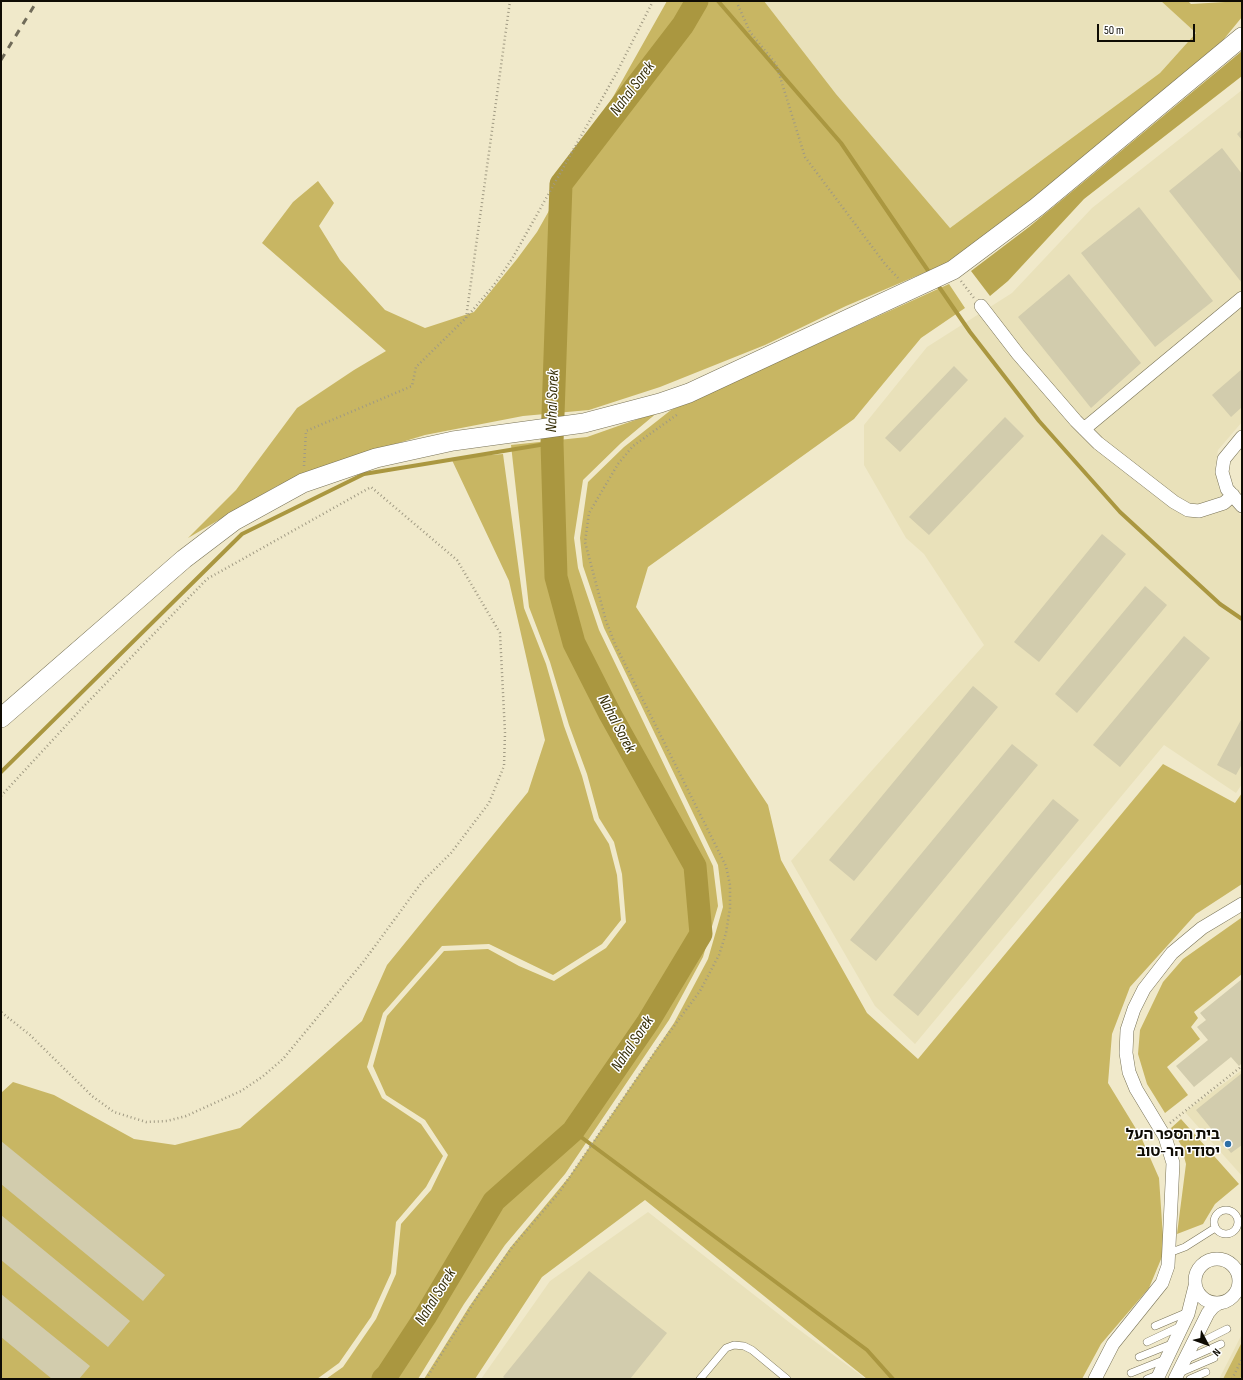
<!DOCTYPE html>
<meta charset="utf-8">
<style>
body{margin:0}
#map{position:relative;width:1243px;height:1380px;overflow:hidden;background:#f0e9ca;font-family:"Sofia Sans Condensed",sans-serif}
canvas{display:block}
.frame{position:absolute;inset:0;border:2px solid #0f0c04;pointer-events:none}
.north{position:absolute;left:1187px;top:1324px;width:40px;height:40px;-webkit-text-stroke:3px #fff;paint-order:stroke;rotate:131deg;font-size:11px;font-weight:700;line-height:16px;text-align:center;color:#0f0c04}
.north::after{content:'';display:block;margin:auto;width:14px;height:18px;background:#0f0c04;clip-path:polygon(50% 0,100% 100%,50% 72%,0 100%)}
.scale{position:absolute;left:1097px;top:24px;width:98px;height:18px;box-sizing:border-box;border:2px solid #0f0c04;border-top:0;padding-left:5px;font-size:12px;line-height:14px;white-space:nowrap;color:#0f0c04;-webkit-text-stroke:3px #fff;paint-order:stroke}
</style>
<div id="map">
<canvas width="1243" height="1380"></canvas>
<div class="frame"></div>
<div class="north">N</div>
<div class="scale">50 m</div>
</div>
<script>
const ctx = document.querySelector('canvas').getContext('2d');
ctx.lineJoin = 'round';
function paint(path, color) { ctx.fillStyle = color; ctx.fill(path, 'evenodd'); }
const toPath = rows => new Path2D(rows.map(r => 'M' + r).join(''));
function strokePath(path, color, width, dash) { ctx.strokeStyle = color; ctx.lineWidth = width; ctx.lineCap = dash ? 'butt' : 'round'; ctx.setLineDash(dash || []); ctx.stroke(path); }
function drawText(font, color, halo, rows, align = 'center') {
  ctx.font = font + ' "Sofia Sans Condensed","Noto Sans Hebrew",sans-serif'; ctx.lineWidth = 3; ctx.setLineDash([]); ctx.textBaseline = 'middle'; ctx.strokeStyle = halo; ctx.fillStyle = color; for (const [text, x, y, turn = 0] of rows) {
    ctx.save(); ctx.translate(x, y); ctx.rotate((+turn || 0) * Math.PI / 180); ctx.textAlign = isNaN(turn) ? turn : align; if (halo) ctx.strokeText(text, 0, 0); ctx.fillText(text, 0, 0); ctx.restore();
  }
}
const built = toPath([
 [764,1,1161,1,1196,33,1160,73,950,228,836,94],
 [1242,90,1242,422,1218,450,1215,469,1219,489,1242,517,1242,784,1236,793,1164,745,915,1044,875,1006,791,861,984,645,924,554,906,538,864,465,864,425,927,347,1012,293,1092,208],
 [1242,1070,1242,1176,1185,1112],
 [648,1212,794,1326,866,1379,481,1379,550,1281],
 [1242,1334,1242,1379,1219,1379]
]);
const green = toPath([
 [667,1,764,1,836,94,950,228,1160,73,1196,33,1161,1,1188,1,1191,4,1242,1,1242,17,1206,61,1100,151,947,263,846,306,765,345,660,387,589,410,523,416,425,435,336,462,277,486,188,538,236,490,297,408,354,370,386,351,262,243,293,202,318,181,334,203,319,226,340,260,385,310,425,328,474,312,517,259,537,232],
 [949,284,965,308,921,338,854,419,648,567,636,607,768,805,781,860,867,1013,918,1059,1163,764,1235,803,1242,793,1242,884,1196,914,1130,987,1112,1034,1108,1083,1141,1137,1159,1178,1164,1252,1149,1288,1101,1344,1082,1379,867,1379,645,1200,542,1277,475,1379,424,1379,469,1307,510,1248,569,1177,674,1023,708,959,723,907,718,865,604,628,583,566,580,538,588,482,624,447,671,410],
 [658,412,621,443,583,480,574,538,578,568,599,630,713,866,718,906,703,957,669,1020,565,1174,505,1245,464,1304,418,1379,326,1379,343,1367,376,1319,396,1274,401,1224,431,1190,448,1155,425,1120,386,1095,373,1066,387,1016,444,951,488,949,519,966,554,981,606,948,626,922,622,874,614,842,599,818,587,774,569,725,550,662,529,607,511,445,587,437],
 [503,454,524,608,546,664,564,726,582,776,594,820,609,844,617,875,621,920,602,944,553,975,489,944,442,946,383,1013,367,1067,382,1098,421,1124,443,1156,426,1187,396,1222,391,1273,371,1317,339,1363,317,1379,1,1379,1,1093,13,1082,54,1095,134,1139,175,1145,240,1128,362,1021,387,965,528,792,545,740,509,581,451,458],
 [1241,918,1242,974,1194,1012,1198,1018,1191,1027,1200,1039,1167,1067,1188,1095,1165,1113,1147,1084,1138,1054,1140,1030,1163,982,1183,959],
 [1181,1119,1239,1184,1215,1204,1203,1224,1177,1234,1186,1164,1181,1145,1171,1128],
 [1242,1342,1242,1376,1239,1379,1223,1379]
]);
const forest = toPath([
 [1242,51,1242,76,1084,199,1008,281,990,296,971,271,1029,227]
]);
const stream = toPath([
 [718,1,841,143,931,275],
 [937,284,970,332,1039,421,1120,512,1220,604,1242,619],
 [1,772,242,534,364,474,552,443],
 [573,1131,867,1350,893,1379]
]);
const river = toPath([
 [383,1379,387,1375,425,1317,494,1201,573,1131,648,1022,701,934,695,866,610,714,574,643,556,577,552,443,561,184,683,25,697,1]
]);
const building = toPath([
 [1242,129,1242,140,1237,134],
 [1222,148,1242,174,1242,283,1169,191],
 [1139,207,1213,301,1155,347,1081,253],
 [1069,274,1141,363,1091,408,1018,317],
 [954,366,968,380,900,452,885,438],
 [1242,369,1242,407,1231,417,1212,395],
 [1005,417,1024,436,929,535,909,517],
 [1102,534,1126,554,1039,662,1014,642],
 [1145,586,1167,605,1077,713,1055,694],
 [1184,636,1210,658,1120,767,1093,745],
 [973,686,998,707,854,881,829,860],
 [1242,718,1242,764,1236,775,1217,765],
 [1012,744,1038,765,876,961,850,940],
 [1053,799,1079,820,918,1016,893,995],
 [1242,979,1242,1063,1239,1066,1231,1057,1194,1087,1176,1066,1208,1040,1197,1027,1206,1020,1200,1013],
 [1242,1073,1242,1145,1231,1153,1196,1110],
 [1,1141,165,1275,143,1301,1,1184],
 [1,1215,130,1321,108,1347,1,1260],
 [589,1271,667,1333,630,1379,506,1379,503,1377],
 [1,1294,90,1366,79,1379,52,1379,1,1337]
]);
const path = toPath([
 [738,1,738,5,750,32,776,64,805,157,885,264,898,278],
 [961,281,974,298],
 [466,318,510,1],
 [304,466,306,431,412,386,416,367,466,318,494,285,512,259,617,72,653,1],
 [1,796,85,705,207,579,371,487,457,560,500,633,505,733,504,766,489,803,451,853,422,882,364,961,283,1059,262,1077,241,1091,186,1116,167,1121,146,1122,114,1112,92,1096,30,1035,1,1012],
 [1170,1123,1242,1066],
 [1238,1219,1242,1216],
 [426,1379,479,1294,513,1246,558,1194,657,1049,700,991,719,955,726,933,730,908,730,885,726,866,615,644,606,621,585,542,589,513,618,464,633,446,678,414],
 [1232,1379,1242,1359]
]);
const service = toPath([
 '1214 1222a12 12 0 1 1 24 0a12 12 0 1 1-24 0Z',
 [1169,1253,1185,1247,1215,1228],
 [1155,1326,1188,1312],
 [1147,1342,1181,1326],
 [1193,1346,1227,1329],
 [1139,1357,1174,1343],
 [1185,1360,1221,1344],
 [1131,1373,1166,1359],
 [1179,1373,1214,1358],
 [700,1379,726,1348,734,1345,744,1346,752,1350,787,1379],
 [1147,1379,1160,1374],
 [1190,1379,1206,1372]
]);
const minor = toPath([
 [981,306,1018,354,1076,421,1098,443,1174,502,1188,510,1199,511,1224,503,1233,495],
 [1084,429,1242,298],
 [1242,437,1224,459,1222,472,1227,489,1242,506],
 '1195 1281a22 22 0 1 1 44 0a22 22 0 1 1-44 0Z',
 [1095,1379,1113,1344,1162,1283,1168,1266,1173,1163,1165,1137,1136,1089,1129,1072,1126,1053,1127,1030,1134,1009,1144,989,1172,953,1202,928,1242,904],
 [1157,1379,1188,1314,1195,1286],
 [1175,1379,1208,1313,1213,1307,1219,1303]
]);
const secondary = toPath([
 [1,718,184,559,234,521,303,483,376,458,453,441,584,423,660,403,689,393,953,270,1037,207,1242,37]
]);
const rail = toPath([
 [1,60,37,1]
]);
const markers = [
 [1228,1144,4,"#2e6fa6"]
];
const poiNames = [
 ["בית הספר העל",1220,1135],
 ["יסודי הר-טוב",1220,1152]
];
const waterNames = [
 ["Nahal Sorek",633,89,-53],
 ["Nahal Sorek",553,401,-88],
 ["Nahal Sorek",616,724,62],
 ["Nahal Sorek",633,1044,-56],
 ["Nahal Sorek",436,1297,-58]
];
paint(built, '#e9e1ba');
paint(green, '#c8b663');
paint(forest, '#b9a650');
strokePath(stream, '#aa9740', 4);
strokePath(river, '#aa9740', 23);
paint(building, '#d2ccad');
strokePath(service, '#797357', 8);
strokePath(minor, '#797357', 14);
strokePath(secondary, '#797357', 20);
strokePath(path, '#a09a83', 2.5, [1, 3]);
strokePath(service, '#fff', 7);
strokePath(minor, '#fff', 13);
strokePath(secondary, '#fff', 19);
strokePath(rail, '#706b59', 3, [7, 7]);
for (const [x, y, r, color] of markers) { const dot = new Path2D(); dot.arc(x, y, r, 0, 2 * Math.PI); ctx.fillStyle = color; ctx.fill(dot); strokePath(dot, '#fff', 1.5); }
drawText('bold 15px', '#0f0c04', '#fff', poiNames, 'right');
drawText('italic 16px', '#372f08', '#fff', waterNames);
</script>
